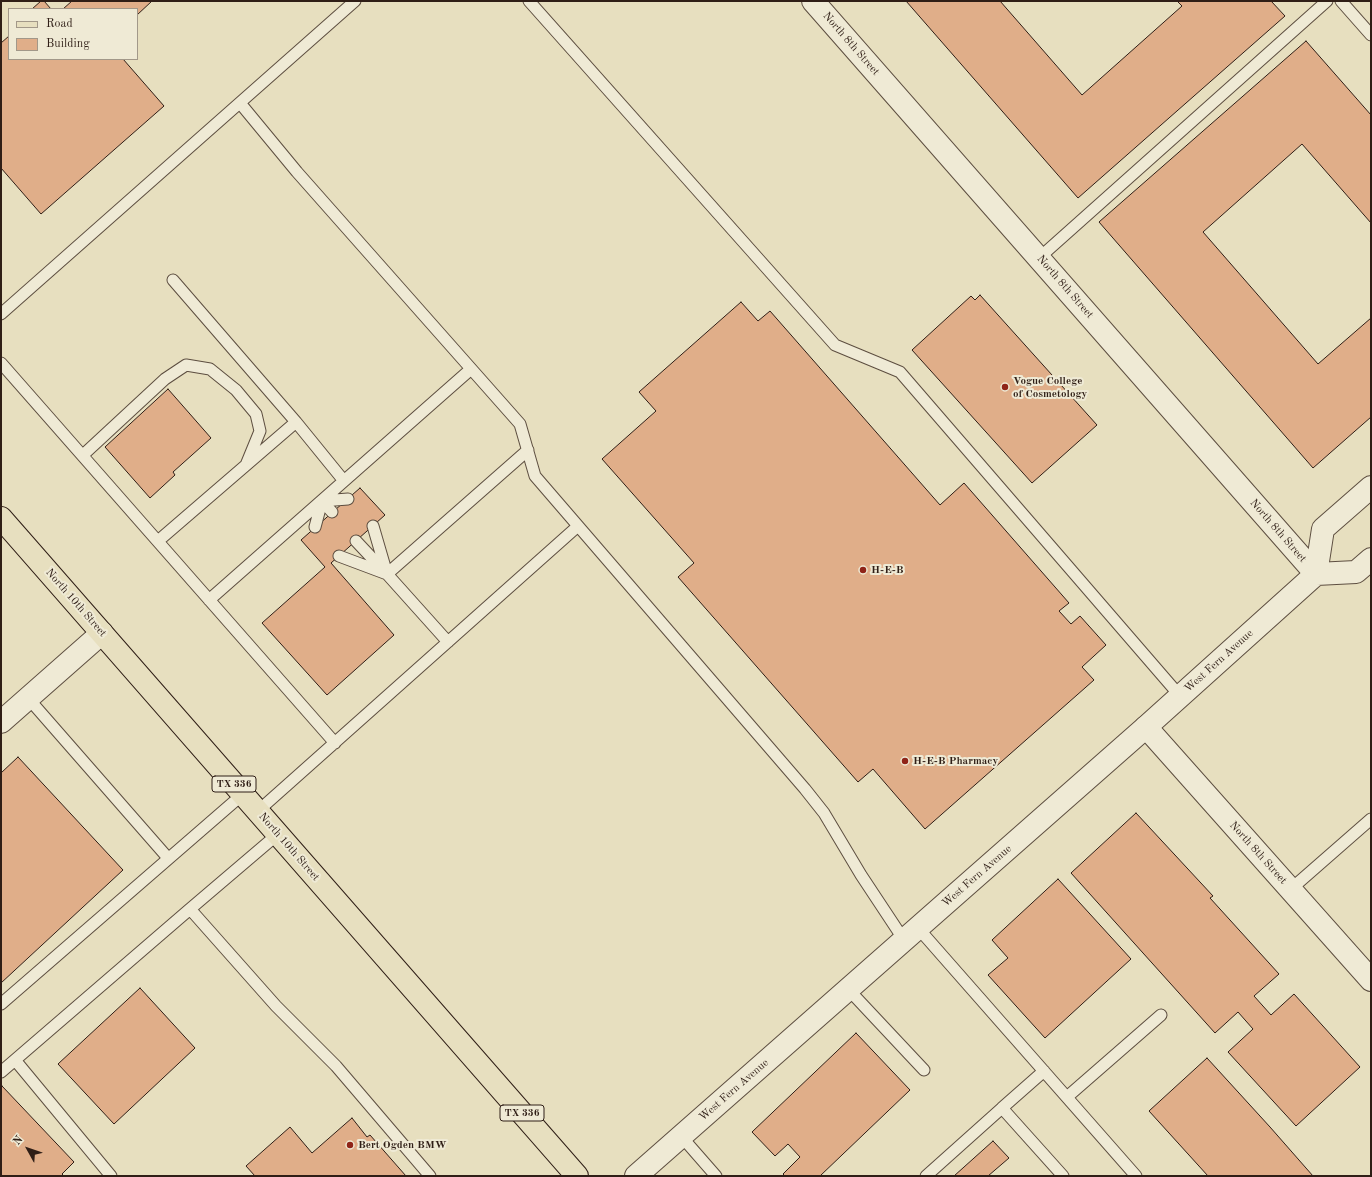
<!DOCTYPE html>
<style>
body{margin:0}
#map{position:relative;width:1372px;height:1177px;overflow:hidden;background:#e7dfbf;font-family:"Old Standard TT",serif}
canvas{display:block}
.frame{position:absolute;inset:0;border:2px solid #2f1e16;pointer-events:none}
.legend{position:absolute;left:8px;top:8px;width:130px;height:52px;box-sizing:border-box;background:#efead5;border:1px solid #a29889;margin:0;padding:5px 7px;list-style:none;font-size:12px;color:#2f1e16}
.legend li{display:flex;align-items:center;gap:8px;height:20px}
.legend b{width:20px;border:1px solid #a29889}
.north{position:absolute;left:8px;top:1129px;width:40px;height:40px;-webkit-text-stroke:3px #efead5;paint-order:stroke;rotate:310deg;font-size:11px;font-weight:700;line-height:16px;text-align:center;color:#2f1e16}
.north::after{content:'';display:block;margin:auto;width:14px;height:18px;background:#2f1e16;clip-path:polygon(50% 0,100% 100%,50% 72%,0 100%)}
</style>
<div id="map">
<canvas width="1372" height="1177"></canvas>
<div class="frame"></div>
<ul class="legend">
<li><b style="height:5px;background:#e7dfbf"></b>Road</li>
<li><b style="height:11px;background:#e0ae89"></b>Building</li>
</ul>
<div class="north">N</div>
</div>
<script>
const ctx = document.querySelector('canvas').getContext('2d');
ctx.lineJoin = 'round';
function paint(path, color) { ctx.fillStyle = color; ctx.fill(path, 'evenodd'); }
const toPath = rows => new Path2D(rows.map(r => 'M' + r).join(''));
function strokePath(path, color, width, dash) { ctx.strokeStyle = color; ctx.lineWidth = width; ctx.lineCap = dash ? 'butt' : 'round'; ctx.setLineDash(dash || []); ctx.stroke(path); }
function drawText(font, color, halo, rows, align = 'center') {
  ctx.font = font + ' "Old Standard TT",serif'; ctx.lineWidth = 4; ctx.setLineDash([]); ctx.textBaseline = 'middle'; ctx.strokeStyle = halo; ctx.fillStyle = color; for (const [text, x, y, turn = 0] of rows) {
    ctx.save(); ctx.translate(x, y); ctx.rotate((+turn || 0) * Math.PI / 180); ctx.textAlign = isNaN(turn) ? turn : align; if (halo) ctx.strokeText(text, 0, 0); ctx.fillText(text, 0, 0); ctx.restore();
  }
}
const building = toPath([
 [41,1,44,1,51,9,32,9,41,1],
 [72,1,152,1,137,15,137,9,63,9,72,1],
 [906,1,1000,1,1082,95,1182,6,1177,1,1271,1,1285,16,1078,198,906,1],
 [9,36,9,59,123,59,164,106,41,214,1,168,1,43,9,36],
 [1306,41,1371,115,1371,223,1302,144,1203,232,1318,364,1371,318,1371,417,1313,468,1099,222,1306,41],
 [980,295,1097,425,1032,483,912,350,971,296,975,300,980,295],
 [741,302,758,321,770,311,940,505,964,483,1069,603,1059,611,1071,624,1080,616,1106,645,1082,667,1094,680,925,829,873,769,858,782,678,577,694,563,602,459,656,411,639,392,741,302],
 [168,389,211,438,173,472,175,475,150,498,105,447,168,389],
 [360,488,385,515,331,563,394,635,327,695,262,623,325,567,301,540,360,488],
 [18,757,123,870,1,983,1,773,18,757],
 [1136,813,1213,896,1210,898,1279,974,1254,996,1271,1015,1294,994,1360,1067,1296,1126,1228,1052,1253,1029,1238,1012,1215,1033,1071,873,1136,813],
 [1058,879,1131,959,1045,1038,988,975,1008,958,992,940,1058,879],
 [140,988,195,1048,114,1124,58,1064,140,988],
 [856,1033,910,1090,820,1176,785,1176,783,1174,800,1157,788,1144,775,1156,752,1132,856,1033],
 [1207,1058,1270,1127,1313,1176,1208,1176,1149,1111,1207,1058],
 [2,1086,74,1162,62,1174,64,1176,1,1176,1,1087,2,1086],
 [352,1118,367,1137,370,1135,406,1176,255,1176,246,1166,290,1127,312,1153,352,1118],
 [993,1141,1009,1158,988,1176,954,1176,993,1141]
]);
const service = toPath([
 [529,1,835,345,900,372,1180,696],
 [1341,1,1371,35],
 [240,103,297,172,520,424,535,476,805,789,824,813,861,875,904,940],
 [1039,258,1327,1],
 [173,280,296,422,344,481],
 [1,314,355,1],
 [1,363,335,743],
 [83,455,165,379,186,365,210,369,236,390,256,414,260,431,246,465],
 [322,501,348,499],
 [322,501,332,512],
 [373,526,387,574],
 [315,527,322,501],
 [158,541,296,422],
 [356,541,385,572],
 [339,556,387,574,448,642],
 [387,574,528,450],
 [209,600,471,369],
 [28,698,168,858],
 [258,811,578,526],
 [278,834,190,909,276,1006,336,1066,430,1176],
 [1291,889,1371,819],
 [918,928,1136,1176],
 [848,989,924,1070],
 [1,1004,243,794],
 [15,1060,111,1176],
 [1,1072,190,909],
 [1067,1097,1161,1015],
 [1002,1108,1044,1071],
 [681,1136,716,1176],
 [926,1176,1002,1108,1063,1176]
]);
const minor = toPath([
 [813,1,1316,574],
 [1,722,102,633],
 [1146,727,1371,980]
]);
const tertiary = toPath([
 [1316,574,1323,529,1371,487],
 [636,1176,1146,727,1316,574,1356,572,1371,559]
]);
const primary = toPath([
 [1,518,577,1176]
]);
const markers = [
 [1005,387,4,"#8f2418"],
 [863,570,4,"#8f2418"],
 [905,761,4,"#8f2418"],
 [350,1145,4,"#8f2418"]
];
const shields = [
 [234,784,44],
 [522,1113,44]
];
const shieldNames = [
 ["TX 336",234,784],
 ["TX 336",522,1113]
];
const streetNames = [
 ["North 8th Street",851,44,49],
 ["North 8th Street",1065,287,49],
 ["North 8th Street",1278,531,49],
 ["North 10th Street",76,603,49],
 ["West Fern Avenue",1219,661,-42],
 ["North 10th Street",289,847,49],
 ["North 8th Street",1258,853,48],
 ["West Fern Avenue",977,876,-41],
 ["West Fern Avenue",734,1090,-41]
];
const poiNames = [
 ["Vogue College",1013,381],
 ["of Cosmetology",1013,394],
 ["H-E-B",871,570],
 ["H-E-B Pharmacy",913,761],
 ["Bert Ogden BMW",358,1145]
];
paint(building, '#e0ae89');
strokePath(building, '#2f1e16', 1);
strokePath(service, '#5d4e40', 13);
strokePath(minor, '#5d4e40', 24);
strokePath(tertiary, '#5d4e40', 24);
strokePath(primary, '#2f1e16', 24);
strokePath(service, '#efead5', 11);
strokePath(minor, '#efead5', 22);
strokePath(tertiary, '#efead5', 22);
strokePath(primary, '#e7dfbf', 22);
for (const [x, y, r, color] of markers) { const dot = new Path2D(); dot.arc(x, y, r, 0, 2 * Math.PI); ctx.fillStyle = color; ctx.fill(dot); strokePath(dot, '#efead5', 1.5); }
for (const [x, y, w] of shields) { const box = new Path2D(); box.roundRect(x - w / 2, y - 8, w, 16, 3); ctx.fillStyle = '#efead5'; ctx.fill(box); strokePath(box, '#2f1e16', 1); }
drawText('bold 10px', '#2f1e16', null, shieldNames);
drawText('11px', '#2f1e16', '#efead5', streetNames);
drawText('bold 11px', '#2f1e16', '#efead5', poiNames, 'left');
</script>
